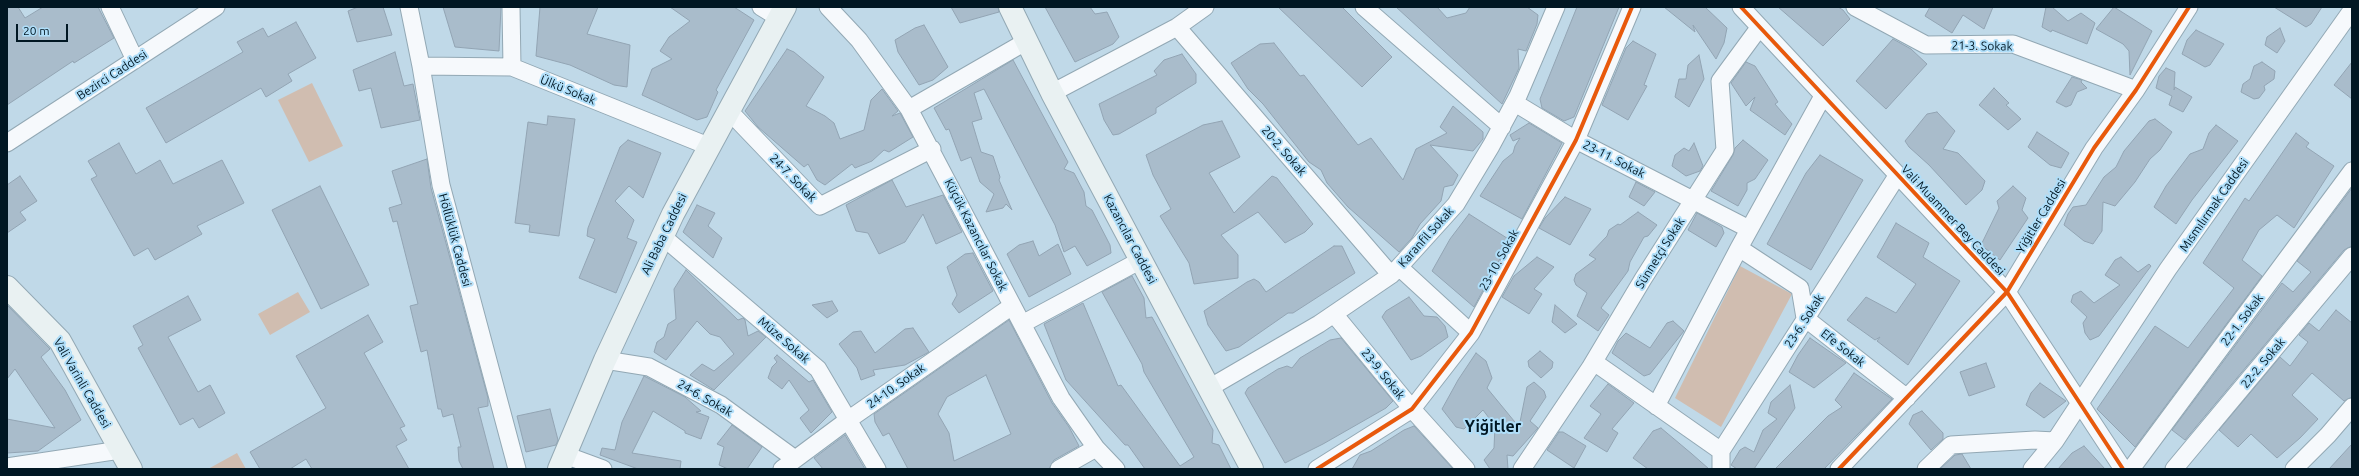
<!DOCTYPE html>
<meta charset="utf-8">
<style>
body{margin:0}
#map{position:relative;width:2359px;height:476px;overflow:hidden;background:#c0d9e8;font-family:Ubuntu,sans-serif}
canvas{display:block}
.frame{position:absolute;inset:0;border:8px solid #011723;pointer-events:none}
.scale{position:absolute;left:16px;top:24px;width:52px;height:18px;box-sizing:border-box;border:2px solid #011723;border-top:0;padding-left:5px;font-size:12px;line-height:14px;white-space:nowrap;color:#011723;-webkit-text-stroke:3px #afdef9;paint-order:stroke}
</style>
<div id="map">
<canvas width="2359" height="476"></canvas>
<div class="frame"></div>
<div class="scale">20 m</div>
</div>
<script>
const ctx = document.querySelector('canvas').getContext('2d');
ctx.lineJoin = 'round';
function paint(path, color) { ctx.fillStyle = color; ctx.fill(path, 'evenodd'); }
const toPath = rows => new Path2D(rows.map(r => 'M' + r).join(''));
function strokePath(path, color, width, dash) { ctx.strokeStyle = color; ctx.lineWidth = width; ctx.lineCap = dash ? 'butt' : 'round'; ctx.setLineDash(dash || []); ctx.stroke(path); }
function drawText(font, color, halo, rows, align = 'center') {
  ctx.font = font + ' Ubuntu,sans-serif'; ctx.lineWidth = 4; ctx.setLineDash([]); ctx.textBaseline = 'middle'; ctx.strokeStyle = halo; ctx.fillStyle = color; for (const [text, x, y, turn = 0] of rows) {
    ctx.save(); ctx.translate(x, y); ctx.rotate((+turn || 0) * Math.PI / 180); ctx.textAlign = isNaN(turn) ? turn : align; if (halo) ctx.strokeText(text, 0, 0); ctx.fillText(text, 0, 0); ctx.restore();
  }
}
const green = toPath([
 [312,83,343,146,309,162,278,100],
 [1740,266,1792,294,1721,427,1675,398],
 [298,292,310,312,270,335,258,314],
 [237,453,246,469,208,469]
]);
const building = toPath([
 [7,7,18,7,25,18,43,7,98,7,114,38,74,63,73,61,7,105,7,7],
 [358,7,383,7,392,35,357,42,348,11,358,7],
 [443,7,501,7,499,51,455,47,443,7],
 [540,7,598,7,587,34,630,45,627,87,614,85,570,65,536,56,540,7],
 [670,7,734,7,754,20,716,90,718,92,707,117,697,120,642,95,652,69,672,59,660,51,669,37,690,21,670,7],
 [951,7,998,7,999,12,960,23,951,7],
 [1045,7,1090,7,1095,14,1107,12,1119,37,1113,44,1075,62,1045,7],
 [1278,7,1342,7,1392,57,1362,87,1278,7],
 [1396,7,1437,7,1447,18,1466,13,1470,7,1527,7,1538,15,1537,24,1526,51,1518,49,1519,68,1502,104,1396,7],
 [1577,7,1619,7,1574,117,1564,121,1542,108,1540,99,1577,7],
 [1664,7,1705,7,1727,28,1724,43,1716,59,1693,25,1695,32,1664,7],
 [1778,7,1838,7,1843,10,1850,19,1823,46,1778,7],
 [1930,7,1993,7,1984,29,1963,15,1952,33,1925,16,1930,7],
 [2046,7,2052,7,2068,21,2081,13,2095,23,2087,44,2052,30,2051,32,2042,27,2046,7],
 [2114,7,2152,31,2130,75,2129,51,2123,44,2096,29,2114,7],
 [2274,7,2322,7,2311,24,2306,27,2274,7],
 [296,22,316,58,288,74,292,81,266,97,261,88,166,143,146,108,243,52,237,42,263,28,268,37,296,22],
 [924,25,948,67,933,80,919,85,898,52,895,40,915,28,924,25],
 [2280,28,2285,41,2277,53,2265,45,2267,37,2280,28],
 [2196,30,2224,44,2210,65,2205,67,2182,54,2187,40,2196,30],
 [1893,39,1911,49,1927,64,1886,109,1856,81,1893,39],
 [1633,41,1656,54,1644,85,1647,86,1628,120,1602,105,1626,48,1633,41],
 [1274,43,1300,76,1304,75,1358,145,1371,138,1403,180,1416,149,1447,133,1440,127,1453,106,1483,132,1483,139,1473,151,1430,145,1458,175,1453,185,1444,187,1441,201,1420,224,1412,238,1399,252,1348,207,1327,183,1321,170,1309,162,1263,104,1248,89,1231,63,1260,44,1274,43],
 [787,49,794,52,824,77,806,106,825,116,834,123,840,139,864,130,871,100,882,89,898,111,892,116,900,113,913,137,889,152,884,150,872,161,855,168,852,164,825,185,817,180,808,164,804,167,758,127,745,111,787,49],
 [395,52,404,86,413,84,420,120,381,128,371,88,359,91,353,70,395,52],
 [1182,54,1196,74,1196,83,1156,108,1156,113,1119,134,1113,135,1104,120,1099,104,1157,75,1154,71,1164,60,1182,54],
 [1699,55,1704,79,1689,107,1675,97,1679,79,1686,79,1688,65,1699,55],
 [1013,60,1068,162,1064,169,1074,173,1084,192,1086,206,1092,210,1110,245,1111,253,1087,266,1075,246,1064,252,1055,225,984,89,974,93,982,119,972,122,981,152,993,156,1000,177,999,180,1012,210,1006,204,1003,208,986,212,994,194,980,182,971,157,961,161,949,129,946,130,934,108,1013,60],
 [1746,62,1755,66,1778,102,1775,104,1792,124,1785,135,1750,110,1755,97,1746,106,1731,83,1746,62],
 [2262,62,2275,71,2274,79,2264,86,2265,90,2259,98,2254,99,2241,92,2243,84,2250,79,2254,66,2262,62],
 [2352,62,2352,99,2334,85,2352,62],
 [2166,68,2175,72,2174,90,2175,87,2192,97,2183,112,2169,105,2172,96,2156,88,2159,76,2166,68],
 [2072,77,2082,80,2081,82,2087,88,2077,92,2071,105,2066,107,2056,102,2072,77],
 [1994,88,2009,103,2006,105,2021,119,2008,130,1979,105,1994,88],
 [1937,112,1955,131,1943,149,1958,153,1985,181,1982,190,1966,205,1929,165,1909,147,1905,141,1927,114,1937,112],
 [548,116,575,119,559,236,529,232,530,225,515,223,528,122,547,125,548,116],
 [2155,119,2172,132,2160,150,2150,159,2135,182,2115,206,2103,202,2102,231,2093,244,2084,241,2064,225,2068,214,2073,207,2086,205,2104,177,2116,167,2124,151,2149,121,2155,119],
 [1222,121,1240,157,1209,173,1234,213,1272,176,1277,178,1313,224,1305,232,1285,243,1258,212,1221,235,1238,255,1238,278,1194,284,1189,263,1160,216,1171,209,1153,175,1146,155,1203,125,1222,121],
 [1529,123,1562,143,1522,219,1480,196,1503,161,1513,153,1515,146,1520,138,1513,141,1510,135,1529,123],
 [2216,125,2238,141,2192,200,2176,224,2154,207,2166,186,2190,154,2203,149,2209,133,2216,125],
 [2037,132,2069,153,2061,168,2050,165,2028,147,2037,132],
 [2296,133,2309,143,2306,147,2334,166,2294,228,2277,215,2259,230,2242,260,2262,276,2135,447,2097,409,2155,326,2188,348,2234,288,2203,263,2245,198,2249,201,2296,133],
 [628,140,661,153,643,198,629,186,615,201,634,220,627,238,637,242,616,293,579,278,595,239,587,236,588,228,620,147,628,140],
 [1743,140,1768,160,1755,179,1747,183,1747,190,1738,206,1711,191,1733,155,1735,148,1743,140],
 [119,143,136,174,160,160,173,184,222,160,244,203,197,226,202,234,155,260,148,248,134,256,91,179,97,176,88,161,119,143],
 [1694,143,1703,166,1700,171,1686,176,1672,166,1675,155,1684,148,1689,151,1694,143],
 [1820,155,1863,180,1811,270,1767,244,1806,173,1820,155],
 [427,159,431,188,488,398,488,406,478,408,494,469,463,469,459,461,458,447,461,447,453,414,443,417,441,409,438,409,427,350,421,352,410,306,418,304,397,221,393,222,389,208,402,204,392,171,427,159],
 [20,176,37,201,20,212,26,220,7,233,7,185,20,176],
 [892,180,906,207,943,195,962,232,936,244,923,214,905,242,879,254,868,233,856,231,846,205,892,180],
 [1636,182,1655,192,1644,206,1629,197,1636,182],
 [320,186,369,285,321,309,272,210,320,186],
 [2013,186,2026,198,2022,210,2028,218,2000,260,1981,245,1999,208,1997,201,2013,186],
 [2352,188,2352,246,2344,250,2185,440,2172,430,2282,283,2293,292,2311,272,2297,261,2352,188],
 [1565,197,1591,209,1570,245,1539,228,1545,218,1565,197],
 [697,205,715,213,708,226,722,238,713,258,683,232,697,205],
 [1638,212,1657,225,1648,236,1644,237,1630,262,1628,271,1601,308,1609,315,1598,331,1577,316,1587,293,1576,285,1574,280,1576,274,1596,259,1589,255,1607,236,1609,230,1618,224,1620,225,1638,212],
 [1697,213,1722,227,1724,233,1716,247,1688,230,1697,213],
 [1469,214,1510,240,1474,307,1432,271,1450,239,1469,214],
 [1896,223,1929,243,1923,257,1960,281,1908,365,1877,341,1880,337,1875,340,1847,320,1866,297,1896,313,1916,284,1877,257,1896,223],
 [1033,241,1039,256,1058,244,1071,274,1029,297,1007,254,1019,245,1033,241],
 [1334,246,1342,246,1355,273,1293,313,1288,313,1239,347,1226,351,1208,325,1204,311,1247,282,1254,279,1259,282,1266,292,1334,246],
 [973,253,993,291,959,313,952,304,957,295,947,267,965,254,973,253],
 [1537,257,1554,267,1534,289,1542,294,1529,314,1502,297,1514,276,1537,257],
 [2121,257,2138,272,2149,264,2151,266,2099,336,2090,340,2085,333,2083,323,2087,317,2071,302,2073,295,2081,291,2094,303,2120,285,2105,275,2115,260,2121,257],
 [686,270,738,320,743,318,745,320,748,336,758,331,766,337,714,390,690,375,702,364,714,371,734,354,720,337,710,334,697,321,666,360,654,352,657,342,664,337,668,324,676,319,674,289,686,270],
 [1132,276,1144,298,1146,318,1152,317,1213,430,1212,443,1219,445,1231,469,1145,469,1128,445,1125,445,1066,380,1044,324,1083,303,1118,386,1121,385,1180,466,1194,457,1144,372,1142,364,1102,292,1132,276],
 [188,296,201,320,168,337,198,392,210,385,225,413,199,428,193,418,180,425,138,348,143,345,133,326,188,296],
 [1409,297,1424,316,1437,317,1445,326,1448,337,1421,356,1411,360,1382,317,1386,311,1409,297],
 [832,301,838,311,827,318,812,305,832,301],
 [7,305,50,349,41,357,65,390,81,420,38,451,7,453,7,419,55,428,15,369,7,379,7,305],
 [1555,305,1577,324,1565,333,1552,322,1555,305],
 [2336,310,2352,323,2352,397,2344,401,2312,373,2292,395,2318,419,2300,438,2277,458,2251,434,2238,447,2219,430,2280,357,2290,366,2308,342,2299,335,2309,323,2319,331,2336,310],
 [368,315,383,342,364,353,405,426,400,428,407,440,396,446,409,469,312,469,306,459,290,469,260,469,250,452,326,408,296,356,368,315],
 [1009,320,1052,403,1069,427,1079,446,1054,460,1049,469,908,469,889,433,883,436,875,422,874,414,1009,320],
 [986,375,1011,434,954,461,949,433,938,414,947,397,986,375],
 [1673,321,1684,331,1650,374,1644,376,1612,353,1618,341,1626,333,1650,348,1667,323,1673,321],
 [913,328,929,352,905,365,873,370,875,375,861,380,857,368,839,344,853,332,861,331,875,353,905,329,913,328],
 [1341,338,1393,401,1386,408,1323,444,1285,463,1245,393,1248,388,1278,369,1287,366,1292,368,1300,358,1330,340,1341,338],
 [1810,338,1846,363,1814,388,1789,372,1798,355,1810,338],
 [1540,351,1553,362,1552,368,1541,378,1529,367,1528,361,1540,351],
 [1476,353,1486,361,1492,378,1487,388,1519,427,1527,387,1534,382,1544,391,1546,397,1530,421,1538,428,1513,456,1507,455,1508,469,1490,469,1484,460,1494,448,1495,426,1483,410,1464,429,1456,427,1442,409,1458,380,1476,353],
 [777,355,809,382,813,380,832,412,811,433,800,418,809,410,789,380,782,389,768,378,772,367,777,362,774,358,777,355],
 [1986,363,1995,387,1969,396,1960,372,1986,363],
 [1854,373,1892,399,1824,469,1775,469,1828,416,1842,407,1835,400,1854,373],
 [644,376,685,397,701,411,696,412,709,417,701,439,685,433,685,431,653,411,632,453,681,461,680,469,638,469,600,455,602,448,615,450,622,422,644,376],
 [2040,383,2066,401,2044,418,2026,405,2031,393,2040,383],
 [1608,384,1634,403,1612,429,1618,433,1607,452,1584,438,1601,414,1590,406,1608,384],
 [1790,385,1795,408,1754,469,1737,469,1731,465,1740,450,1745,447,1754,452,1763,430,1777,419,1768,413,1771,402,1790,385],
 [550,409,558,440,556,445,526,452,517,416,550,409],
 [1922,411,1943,433,1943,439,1931,450,1909,424,1913,415,1922,411],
 [732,425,762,447,747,469,728,469,719,465,724,447,717,444,732,425],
 [1414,426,1453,469,1352,469,1360,455,1371,451,1404,430,1414,426],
 [1661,428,1692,454,1709,469,1648,469,1633,458,1653,431,1661,428],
 [1559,432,1563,432,1586,446,1574,468,1547,450,1559,432],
 [845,435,865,469,823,469,814,458,845,435],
 [2352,444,2352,469,2329,469,2352,444],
 [2084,446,2105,469,2058,469,2072,453,2084,446],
 [1962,454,1971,469,1940,469,1955,455,1962,454]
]);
const street = toPath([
 [110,7,135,60],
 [409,7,421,66,441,185,517,469],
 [511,7,512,67],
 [761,7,779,18],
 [828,7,859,40,909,109,1061,398,1096,448,1116,469],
 [1364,7,1502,127],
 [1741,7,2007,292,2123,469],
 [1855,7,1926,45,2013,44,2136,90],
 [1177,27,1391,275],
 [421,66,512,67,708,146],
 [1052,93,1177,27,1205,7],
 [1515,103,1576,140,1749,229],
 [909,109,1027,41],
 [729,111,820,206,932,149],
 [7,143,216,7],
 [662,236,818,369,877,469],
 [1739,248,1800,288,1805,318,1907,398],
 [1399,267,1471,333],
 [1334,314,1412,409,1466,469],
 [1022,324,1141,260],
 [605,360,649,367,721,405,795,459],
 [1594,362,1721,451],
 [1209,388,1319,324,1391,275,1399,267,1456,204,1491,146,1518,96,1556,7],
 [1656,406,1739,248,1823,96],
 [565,455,603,469],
 [7,467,120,450],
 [782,469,848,420,1012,306],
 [1059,469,1096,448],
 [1317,469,1412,409,1471,333,1576,140,1632,7],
 [1522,469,1590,368,1643,279,1725,150,1720,81,1759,28],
 [1721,469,1721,451,1897,176],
 [1839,469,2007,292,2094,148,2136,90,2189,7],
 [1926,469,1951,445,2035,440,2055,441],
 [2032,469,2055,441,2168,269,2352,10],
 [2131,469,2352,171],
 [2174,469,2352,256],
 [2294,469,2328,435,2352,407]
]);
const secondary = toPath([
 [1010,7,1052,93,1252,469],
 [7,287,60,341,131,469],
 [559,469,605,360,673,214,785,7]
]);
const cycleway = toPath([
 [1741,7,2007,292,2123,469],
 [1317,469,1412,409,1471,333,1576,140,1632,7],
 [1839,469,2007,292,2094,148,2136,90,2189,7]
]);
const streetNames = [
 ["21-3. Sokak",1982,46,1],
 ["Bezirci Caddesi",112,75,-33],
 ["Ülkü Sokak",568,90,22],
 ["20-2. Sokak",1284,151,49],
 ["23-11. Sokak",1614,159,27],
 ["24-7. Sokak",793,178,46],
 ["Mısmılırmak Caddesi",2214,205,-55],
 ["Yiğitler Caddesi",2041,216,-59],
 ["Vali Muammer Bey Caddesi",1953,220,47],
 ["Ali Baba Caddesi",664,234,-64],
 ["Küçük Kazancılar Sokak",976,235,63],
 ["Karanfil Sokak",1426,237,-48],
 ["Kazancılar Caddesi",1130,239,62],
 ["Höllüklük Caddesi",455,240,75],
 ["Sünnetçi Sokak",1660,253,-58],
 ["23-10. Sokak",1499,260,-61],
 ["22-1. Sokak",2242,320,-53],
 ["23-6. Sokak",1804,321,-57],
 ["Müze Sokak",784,340,41],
 ["Efe Sokak",1843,348,38],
 ["22-2. Sokak",2263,363,-50],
 ["23-9. Sokak",1383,374,51],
 ["Vali Varinli Caddesi",82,383,60],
 ["24-10. Sokak",896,386,-35],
 ["24-6. Sokak",705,398,30]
];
const districtNames = [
 ["Yiğitler",1493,427]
];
paint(green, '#d0bdb0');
paint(building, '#a9bccb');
strokePath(building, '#92a4b3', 1);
strokePath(street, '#92a8b4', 19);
strokePath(secondary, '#92a8b4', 24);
strokePath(street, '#f6f9fc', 17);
strokePath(secondary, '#e9f1f2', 22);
strokePath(cycleway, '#e8590c', 4);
drawText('12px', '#011723', '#afdef9', streetNames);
drawText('bold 16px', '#011723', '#afdef9', districtNames);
</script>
